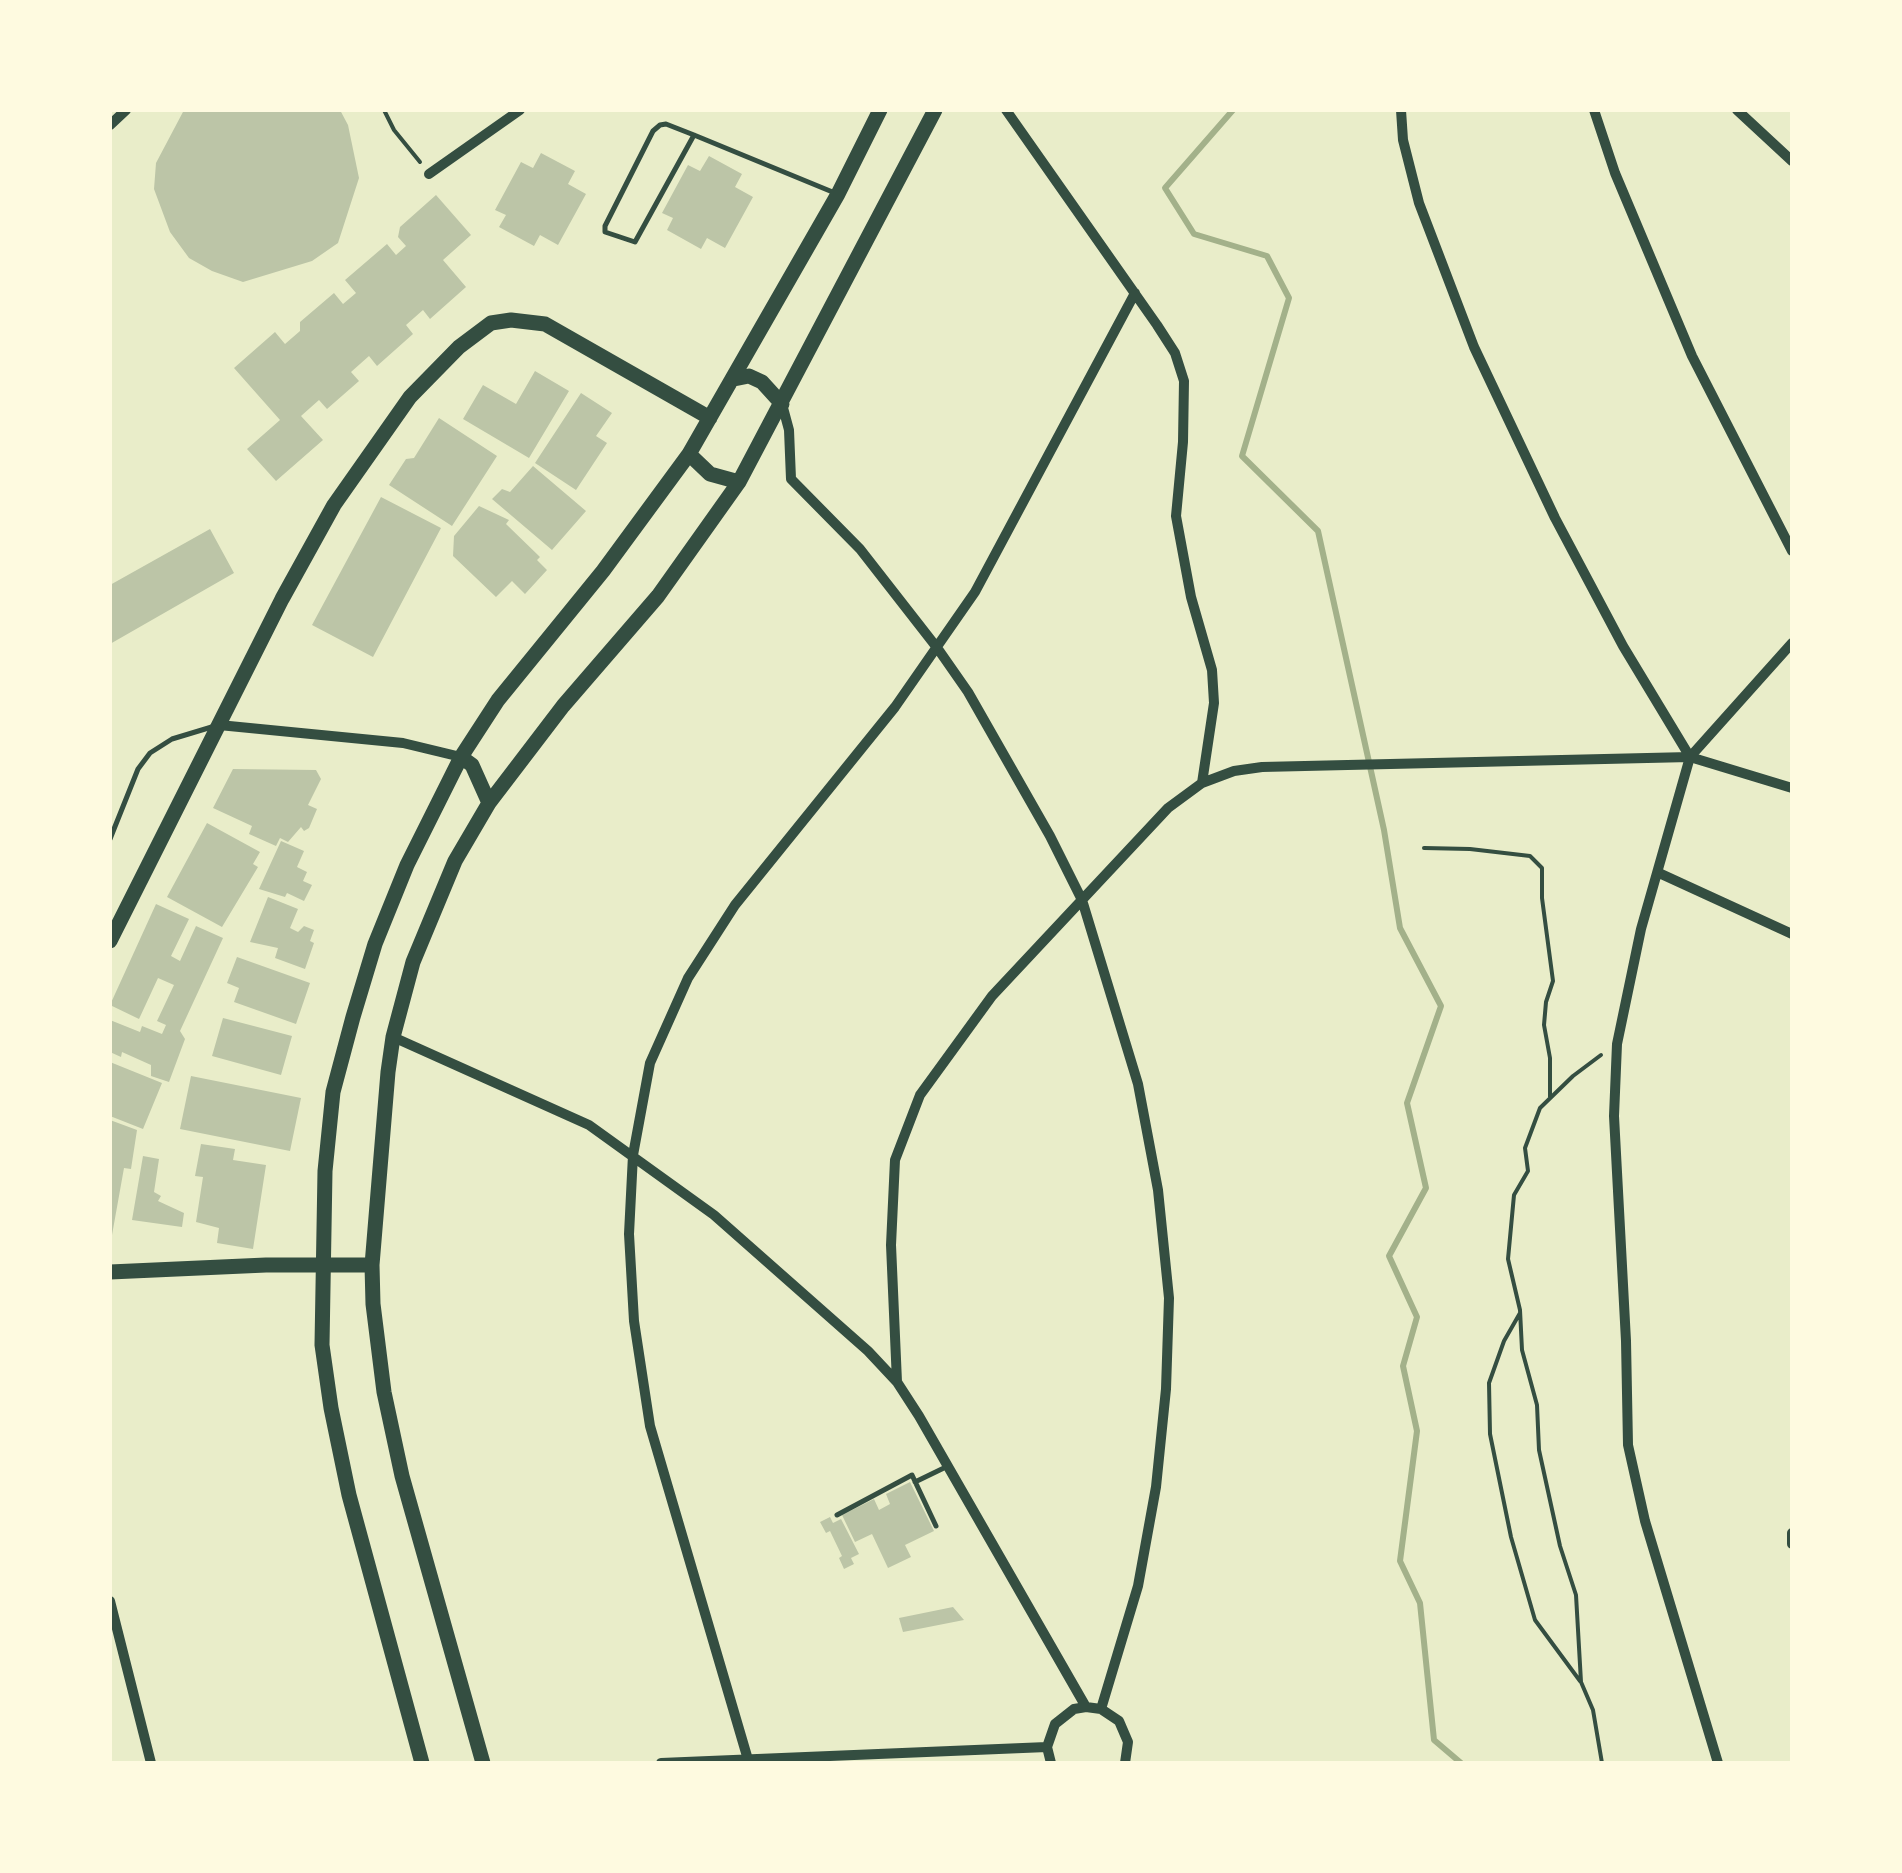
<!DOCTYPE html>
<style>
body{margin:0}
#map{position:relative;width:1902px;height:1873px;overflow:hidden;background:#e9edc9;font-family:"PT Sans",sans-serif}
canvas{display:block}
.frame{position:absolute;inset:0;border:112px solid #fefae0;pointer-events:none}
</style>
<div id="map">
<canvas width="1902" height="1873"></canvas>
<div class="frame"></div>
</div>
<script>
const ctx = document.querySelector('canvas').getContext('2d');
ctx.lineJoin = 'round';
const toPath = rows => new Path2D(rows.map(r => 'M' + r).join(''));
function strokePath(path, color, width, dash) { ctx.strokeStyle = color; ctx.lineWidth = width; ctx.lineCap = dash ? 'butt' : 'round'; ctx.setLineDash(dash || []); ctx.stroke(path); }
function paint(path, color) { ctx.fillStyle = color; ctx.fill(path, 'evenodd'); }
const stream = toPath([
 [1233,110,1165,188,1194,234,1267,256,1289,298,1242,456,1318,531,1384,830,1400,928,1441,1006,1407,1103,1426,1188,1389,1256,1417,1317,1403,1366,1417,1431,1400,1561,1420,1603,1434,1740,1461,1763]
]);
const building = toPath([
 [184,110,340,110,348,125,359,178,338,243,312,261,243,282,212,271,189,258,170,232,154,189,156,163],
 [541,153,575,171,568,184,586,194,558,245,540,235,534,246,499,227,506,215,495,210,521,162,533,168],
 [709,156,742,174,735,187,753,197,725,248,707,238,701,249,667,230,673,218,662,213,688,165,700,171],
 [436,195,471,235,443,260,466,287,430,319,423,310,406,325,413,334,377,366,369,356,351,372,359,381,327,409,319,400,301,416,323,440,276,481,247,449,280,420,234,368,275,332,285,344,300,331,300,322,334,293,343,304,356,293,345,280,387,244,396,255,406,246,398,237,400,227],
 [535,371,569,391,529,458,463,419,483,385,516,404],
 [581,393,612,413,596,436,607,443,576,490,535,463],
 [439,418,497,456,452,526,389,485,406,459,414,458],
 [533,466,586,511,552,550,492,499,502,489,510,492],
 [381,497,441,528,373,657,312,625],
 [479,506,509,520,506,524,540,557,537,560,547,570,525,594,512,581,496,597,453,556,454,536],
 [210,529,234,573,110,644,110,585],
 [233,769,316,770,321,779,308,805,317,809,309,828,304,831,301,827,288,842,280,838,276,846,249,834,252,826,213,808],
 [207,823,260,852,253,864,258,867,222,927,167,897],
 [281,841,304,851,297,867,307,872,303,881,312,885,304,901,287,893,285,897,259,889],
 [268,897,298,909,290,928,298,932,304,926,314,930,310,941,314,943,305,969,275,958,278,948,250,942],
 [156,904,189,919,171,956,180,961,196,926,223,938,180,1031,185,1039,169,1082,151,1076,151,1065,122,1052,121,1057,110,1052,110,1020,140,1032,142,1026,162,1034,166,1025,157,1021,174,985,158,978,139,1019,110,1005],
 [237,957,310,983,296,1024,234,1002,239,988,227,983],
 [223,1018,292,1036,281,1075,212,1056],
 [110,1062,162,1083,143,1129,110,1116],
 [191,1076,301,1098,290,1151,180,1129],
 [110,1120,137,1130,131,1169,124,1168,112,1235],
 [201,1144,235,1149,233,1160,266,1165,253,1249,217,1243,219,1228,196,1222,203,1177,195,1176],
 [143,1156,159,1159,154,1192,161,1196,158,1201,184,1213,182,1227,132,1220],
 [910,1482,934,1531,905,1545,911,1557,888,1568,872,1534,855,1542,842,1515,874,1499,879,1510,890,1504,886,1494],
 [830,1517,833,1523,841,1519,859,1554,851,1558,854,1564,844,1569,839,1558,842,1556,830,1531,826,1533,820,1522],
 [953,1607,964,1620,903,1632,899,1618]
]);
const path = toPath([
 [384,110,394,130,420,162],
 [1424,848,1470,849,1530,856,1542,868,1542,898,1553,981,1546,1002,1544,1025,1550,1058,1550,1097],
 [1601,1055,1573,1076,1540,1108,1525,1148,1528,1171,1514,1195,1508,1259,1520,1310,1522,1350,1537,1405,1539,1450,1560,1546,1576,1595,1581,1682,1593,1710,1602,1763],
 [1520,1313,1504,1341,1489,1383,1490,1434,1511,1537,1535,1620,1580,1681]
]);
const service = toPath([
 [694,135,635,242,605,232,605,226,653,131,660,125,666,124,694,135,835,193],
 [110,839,138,769,150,753,172,739,215,726],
 [915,1482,948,1466],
 [837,1515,912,1475,936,1526]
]);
const minor = toPath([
 [1006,110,1157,325,1175,353,1184,381,1183,442,1176,516,1191,597,1212,670,1214,703,1202,783],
 [1401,110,1403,140,1419,203,1474,347,1555,518,1623,646,1690,757],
 [1594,110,1615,173,1692,356,1792,551],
 [1737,110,1792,161],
 [110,125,126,110],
 [429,174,520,110],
 [782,404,789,430,791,479,860,549,938,649,968,692,1050,836,1082,900,1138,1084,1158,1190,1169,1298,1166,1389,1156,1487,1138,1586,1101,1709],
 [219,725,403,743,461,757],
 [1659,873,1792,934],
 [393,1037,589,1125,714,1215,868,1351,897,1382,919,1416,1086,1707],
 [897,1382,891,1245,895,1160,920,1095,992,996,1168,808,1202,783,1234,771,1262,767,1690,757,1792,788],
 [1792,1533,1792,1544],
 [110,1601,151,1763],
 [661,1763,1047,1747],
 [749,1763,650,1426,634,1321,629,1234,633,1155,650,1063,688,978,735,905,895,707,975,592,1135,293],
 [1051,1763,1047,1747,1055,1724,1074,1709,1086,1707,1101,1709,1119,1721,1128,1742,1125,1763],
 [1718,1763,1645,1521,1628,1445,1626,1341,1614,1116,1617,1044,1641,929,1690,757,1792,643]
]);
const secondary = toPath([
 [734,379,749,376,762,382,782,404],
 [689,454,710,474,739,482],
 [461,757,472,765,489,803],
 [110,941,282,599,334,505,410,397,459,347,491,323,511,320,545,324,710,418],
 [110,1272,266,1265,372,1265],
 [422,1763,349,1495,331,1408,322,1345,325,1171,333,1092,353,1017,375,944,407,865,461,757,498,700,603,571,689,454,838,194,880,110],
 [483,1763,402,1476,384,1392,373,1304,372,1265,388,1072,393,1037,413,962,455,861,489,803,563,706,658,596,739,482,935,110]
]);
strokePath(stream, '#a3b18a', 6);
paint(building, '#bcc5a7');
strokePath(path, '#344e41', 4);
strokePath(service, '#344e41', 5);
strokePath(minor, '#344e41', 10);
strokePath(secondary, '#344e41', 15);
</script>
